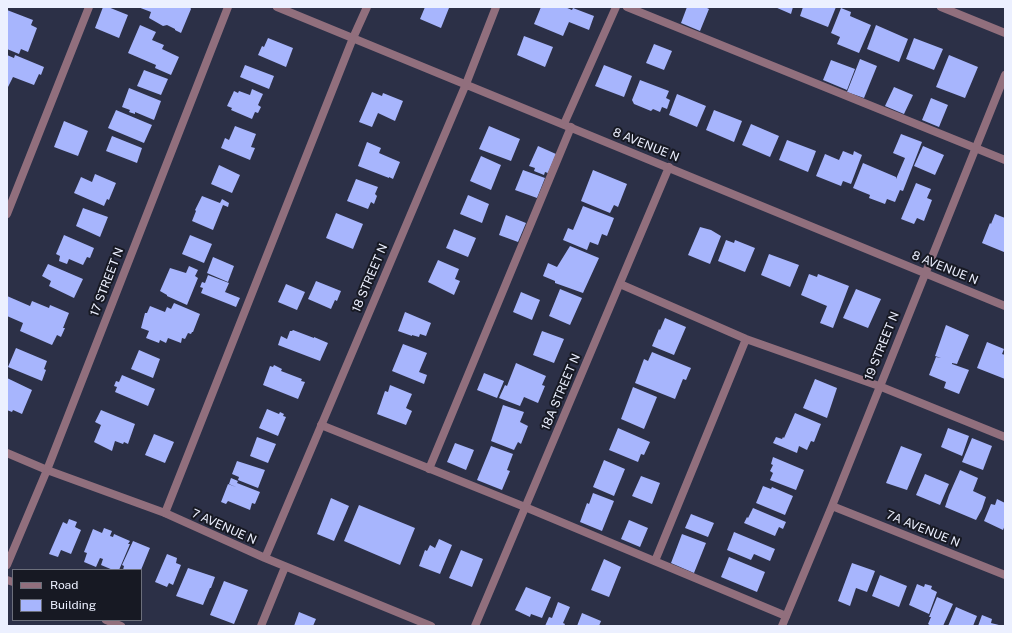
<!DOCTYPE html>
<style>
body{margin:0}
#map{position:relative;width:1012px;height:633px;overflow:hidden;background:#2c3047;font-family:"Public Sans",sans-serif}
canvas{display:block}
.frame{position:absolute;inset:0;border:8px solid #ecf0ff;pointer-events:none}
.legend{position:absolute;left:12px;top:569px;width:130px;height:52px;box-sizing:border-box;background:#171923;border:1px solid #6c6f7b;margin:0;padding:5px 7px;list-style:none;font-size:12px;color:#ecf0ff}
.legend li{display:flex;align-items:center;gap:8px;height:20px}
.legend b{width:20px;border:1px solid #6c6f7b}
</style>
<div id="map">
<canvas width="1012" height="633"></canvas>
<div class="frame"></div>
<ul class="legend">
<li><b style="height:5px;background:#916f7d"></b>Road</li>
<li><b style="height:11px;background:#a7b5fd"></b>Building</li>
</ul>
</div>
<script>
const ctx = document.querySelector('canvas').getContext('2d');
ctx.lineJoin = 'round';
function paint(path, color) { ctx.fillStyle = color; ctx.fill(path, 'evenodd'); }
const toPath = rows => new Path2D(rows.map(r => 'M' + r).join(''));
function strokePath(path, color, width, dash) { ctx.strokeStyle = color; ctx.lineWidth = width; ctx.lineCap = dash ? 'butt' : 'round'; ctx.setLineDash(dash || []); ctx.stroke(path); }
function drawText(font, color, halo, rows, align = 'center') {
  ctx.font = font + ' "Public Sans",sans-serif'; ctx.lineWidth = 4; ctx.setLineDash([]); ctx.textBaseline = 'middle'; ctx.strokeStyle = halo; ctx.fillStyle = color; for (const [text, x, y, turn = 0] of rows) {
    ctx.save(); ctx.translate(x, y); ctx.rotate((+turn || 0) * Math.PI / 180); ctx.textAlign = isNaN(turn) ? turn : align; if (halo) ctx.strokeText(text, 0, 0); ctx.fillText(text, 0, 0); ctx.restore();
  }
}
const building = toPath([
 [103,7,108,7,128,15,119,38,95,28],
 [138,7,190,7,191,9,181,33,175,30,175,29,167,25,163,26,149,18,151,12],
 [425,7,449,8,441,28,420,19],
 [541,7,565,7,572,10,573,8,594,16,589,30,569,22,563,36,534,24],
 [687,7,705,7,709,9,700,31,681,23],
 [775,7,793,7,791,14],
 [803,7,836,7,828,27,800,16],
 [841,8,851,12,850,16,871,25,859,53,837,44,840,37,831,33],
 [7,10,33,20,31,25,37,28,28,52,21,49,19,54,7,49],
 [140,25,156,32,152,40,164,45,162,49,179,57,171,75,155,68,156,65,128,53],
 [876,25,908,39,899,62,867,49],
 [524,36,553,47,545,67,517,55],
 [268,38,293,48,286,67,258,55,262,46,264,47],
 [914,38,943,49,934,70,906,59],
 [654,44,672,51,664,70,646,63],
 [7,55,14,58,15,55,44,67,41,75,39,74,34,85,13,77,8,87,7,87],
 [949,55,978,67,965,98,936,87],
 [860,59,877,66,864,98,847,92],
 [831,60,855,69,847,90,823,80],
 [245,65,274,76,269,89,240,77],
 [604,65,632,76,624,97,595,86],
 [144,70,168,79,161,95,137,86],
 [640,80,669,91,666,98,670,100,667,109,662,107,660,112,653,109,651,111,634,104,632,100],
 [894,87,913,95,904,114,885,106],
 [129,88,161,101,154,120,135,112,135,114,129,112,130,110,122,107],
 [252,89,263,94,258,105,261,107,258,113,255,112,252,119,231,110,232,108,227,106,234,91,238,93,239,91,250,95],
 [372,92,382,96,383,93,403,101,395,121,378,113,372,127,359,122],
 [677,94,706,106,697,127,669,115],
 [931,98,948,105,939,127,922,120],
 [116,110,152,125,144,143,108,128],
 [714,110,742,121,734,142,706,130],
 [64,121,88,131,78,156,54,147],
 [751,124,779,136,770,157,742,145],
 [235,126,256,134,251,147,255,148,250,160,221,148,225,138,229,140],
 [489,126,520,139,511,161,479,149],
 [901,134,922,142,903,191,900,190,895,202,887,199,885,204,869,198,870,195,853,188,863,163,896,177,896,179,905,158,893,153],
 [112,136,142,148,137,163,106,151],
 [787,140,816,151,808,172,779,160],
 [367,142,381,148,379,153,400,162,393,179,389,177,389,178,358,166],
 [538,146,556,154,548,173,545,172,544,175,534,171,535,168,529,166],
 [923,146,944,155,935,175,914,166],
 [843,151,853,155,854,151,862,155,851,184,843,181,841,186,816,176,825,154,839,160],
 [481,156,501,165,491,190,470,181],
 [219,165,240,175,232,193,211,184],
 [523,170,545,178,537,198,515,190],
 [593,170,627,184,618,207,614,205,610,213,581,201],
 [95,174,116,183,109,200,107,199,104,206,74,193,81,177,92,182],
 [356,179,378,187,375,194,377,196,374,204,371,202,368,209,347,201],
 [916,183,931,189,927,198,932,200,924,221,917,218,914,224,901,219],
 [468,195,489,204,482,223,460,214],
 [202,196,220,203,222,199,229,203,228,207,223,205,213,230,192,221,196,211,195,210],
 [583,206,614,218,607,236,602,234,598,245,590,242,587,250,563,240,568,228,573,230],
 [83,208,108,217,100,237,76,226],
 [336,213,363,224,353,249,326,238],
 [995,214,1005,218,1004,252,982,243,990,223,991,224],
 [506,215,526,223,518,242,499,235],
 [700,227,711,230,721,236,710,264,688,255],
 [454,229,476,238,468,257,446,248],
 [64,235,94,248,90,258,87,257,83,265,69,259,67,264,59,261,60,256,56,254],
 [190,235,212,244,204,263,182,254],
 [726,240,734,243,735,240,755,248,745,272,718,261],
 [570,246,599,258,583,293,555,283,555,281,543,276,548,263,557,267],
 [769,254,799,265,790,287,761,275],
 [213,257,234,266,228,282,207,273],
 [438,260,459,269,455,279,460,281,454,295,428,282],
 [48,264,83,279,74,298,49,286,51,281,42,276],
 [189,266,198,270,195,276,198,278,187,305,167,296,167,295,160,291,170,268,186,273],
 [809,274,817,277,818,274,849,286,833,328,820,323,827,306,801,295],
 [208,275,229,283,225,292,240,298,236,307,201,293,203,288,200,287,202,282,205,283],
 [316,281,341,291,337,301,335,300,331,309,308,299],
 [286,284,305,292,297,310,278,302],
 [560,289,582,298,570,325,549,316],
 [856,289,881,299,868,328,843,318],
 [521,292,540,300,532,320,513,312],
 [7,296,30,306,32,301,49,308,50,305,69,313,63,328,65,328,61,337,57,335,52,345,20,331,23,323,7,316],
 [174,303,200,314,193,332,192,332,191,334,188,333,185,339,182,338,181,343,168,338,166,343,160,340,159,343,146,338,149,331,141,328,145,313,147,313,150,306,165,312,167,307,171,309],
 [405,312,431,323,426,336,420,334,419,337,412,335,412,336,398,331],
 [665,318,686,327,674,355,652,346,659,329,660,330],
 [946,325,969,335,957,364,952,363,952,364,969,370,959,394,944,388,946,382,929,375,936,357,941,358,935,356],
 [293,330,314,338,314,337,328,343,320,361,278,345,281,336,287,339,290,331,292,331],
 [542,331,564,339,554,363,533,355],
 [987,342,1004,349,1002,354,1005,355,1005,379,977,368],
 [403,344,427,353,419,372,427,375,424,384,392,371],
 [16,348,47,361,44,369,46,370,42,381,8,367],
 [139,350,160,359,153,378,131,369],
 [652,352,691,368,686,380,683,379,675,399,635,383,644,359,648,361],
 [516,363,546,376,542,385,545,386,538,403,524,397,520,406,499,398,505,385,507,386],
 [274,365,282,369,281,371,302,379,301,381,305,382,298,399,263,385,270,366,273,367],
 [484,373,504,381,497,398,477,390],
 [122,375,155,389,148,406,115,392,117,387,114,386,116,381,119,382],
 [7,378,32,390,22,414,13,410,12,412,7,410],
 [815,379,837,388,827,418,803,408],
 [390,385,412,394,406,408,412,411,406,425,377,414,385,391,388,392],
 [633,387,657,397,644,429,621,419],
 [503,405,524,412,520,422,528,426,521,444,518,442,514,450,491,441],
 [267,409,279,414,280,412,284,414,283,416,286,417,278,436,259,428],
 [101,410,135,424,128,444,124,442,123,444,115,441,112,451,94,442,101,425,95,422],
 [795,413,821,424,814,442,811,441,807,450,799,446,797,453,773,443,776,437,782,439,783,437,784,438],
 [618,428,650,442,644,455,641,454,638,462,609,450],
 [948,428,969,436,962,456,941,447],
 [154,434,174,442,165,463,145,455],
 [257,437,276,444,268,463,250,456],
 [972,438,992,446,983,470,962,462],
 [455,443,474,450,466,470,447,462],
 [491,446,513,454,507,470,510,471,502,490,477,480],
 [901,446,922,454,907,490,886,483],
 [773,457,804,470,796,490,770,480,773,473,770,471,773,465,771,464],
 [604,460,625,469,614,496,593,487],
 [237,461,265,470,258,488,238,480,239,477,232,474],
 [960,470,978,478,973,491,986,497,982,509,976,520,945,507,949,495],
 [925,474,949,484,940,505,916,495],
 [641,476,660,483,652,504,632,496],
 [231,478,238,481,237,483,260,492,255,504,252,503,250,510,228,501,226,504,221,502,228,484,236,487,229,484],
 [763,486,771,489,772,487,793,496,785,515,756,503],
 [593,493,614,501,602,531,580,522,587,503,589,504],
 [331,498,349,506,334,541,317,534],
 [997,499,1005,503,1005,525,1003,530,984,521,991,504,995,505],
 [359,505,415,528,400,565,344,541],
 [753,508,786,522,783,529,779,527,775,536,744,523,747,517,748,518],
 [691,514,714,523,708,537,685,528],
 [69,519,77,522,75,527,81,530,71,554,61,550,58,557,49,554,63,522,67,524],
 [629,520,648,528,640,547,621,539],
 [104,528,112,531,110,536,113,537,114,534,130,541,128,544,130,544,119,570,113,570,101,565,103,559,100,558,96,567,84,562,87,553,84,552,93,529,102,533],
 [734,532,775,549,770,561,754,554,751,560,727,550],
 [682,534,706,543,694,573,671,563],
 [439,539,452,545,440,574,419,566,425,550,427,551,430,545,435,548],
 [133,541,150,548,141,570,123,570,124,566,122,565],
 [461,550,483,559,472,587,449,578],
 [167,554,177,558,176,563,181,565,173,585,169,583,167,587,155,582],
 [729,557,765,572,757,592,721,577],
 [604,559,621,567,609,597,591,590],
 [852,563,875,571,867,592,856,588,850,606,838,601],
 [188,568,215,577,211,588,210,588,203,605,176,596],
 [880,575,907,586,899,607,872,596],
 [224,581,248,590,234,624,210,615],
 [917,584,924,587,925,584,932,586,931,589,937,592,929,614,909,605],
 [526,587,551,597,542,618,531,614,530,617,515,610],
 [937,597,953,604,943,626,931,626,928,624,931,617,929,617],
 [558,602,570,607,563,623,565,624,564,626,545,626,549,617,552,618],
 [956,607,977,616,973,626,948,626],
 [299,612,316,619,313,626,294,626],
 [582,613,601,621,599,626,577,626],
 [982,615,992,619,991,623,1003,626,978,626]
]);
const service = toPath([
 [627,7,1005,160],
 [564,124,616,7],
 [7,214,89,7],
 [620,284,746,339,879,386,1005,437],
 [321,425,525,507,786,616],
 [429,469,571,127],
 [165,513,353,38,367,7],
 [655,561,746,339],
 [7,580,13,582],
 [106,620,121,626]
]);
const minor = toPath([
 [277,7,1005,306],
 [941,7,1005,33],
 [7,453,47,470,165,513,265,558,431,626],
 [832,506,1005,575],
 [265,558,466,84,496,7],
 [7,565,47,470,228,7],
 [261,626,285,567],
 [475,626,669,167],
 [782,626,832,506,1005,75]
]);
const streetNames = [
 ["8 AVENUE N",646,145,22],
 ["8 AVENUE N",945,268,22],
 ["18 STREET N",370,278,-67],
 ["17 STREET N",107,282,-69],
 ["19 STREET N",882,346,-68],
 ["18A STREET N",561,392,-67],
 ["7 AVENUE N",224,527,24],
 ["7A AVENUE N",923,529,22]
];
paint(building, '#a7b5fd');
strokePath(service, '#916f7d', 8);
strokePath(minor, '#916f7d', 8);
drawText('12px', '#ecf0ff', '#171923', streetNames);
</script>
